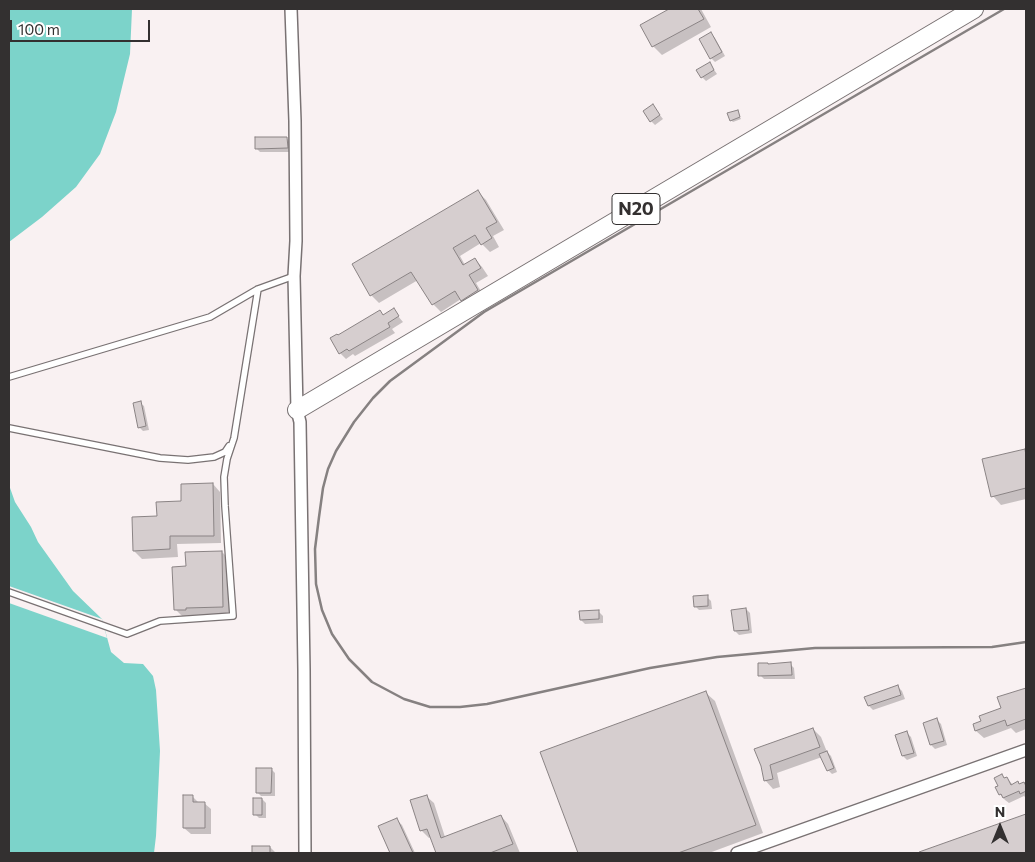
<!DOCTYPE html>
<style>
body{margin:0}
#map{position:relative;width:1035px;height:862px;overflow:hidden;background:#f9f1f2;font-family:Commissioner,sans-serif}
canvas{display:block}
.frame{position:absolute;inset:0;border:10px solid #333030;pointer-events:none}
.north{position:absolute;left:975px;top:802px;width:50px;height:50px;-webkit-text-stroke:4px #fff;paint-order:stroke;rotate:0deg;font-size:14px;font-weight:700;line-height:20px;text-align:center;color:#333030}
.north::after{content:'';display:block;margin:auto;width:18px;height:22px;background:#333030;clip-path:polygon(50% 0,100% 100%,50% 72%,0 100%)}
.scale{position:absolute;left:10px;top:20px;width:140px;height:22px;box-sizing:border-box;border:2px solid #333030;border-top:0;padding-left:6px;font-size:15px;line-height:18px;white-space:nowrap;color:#333030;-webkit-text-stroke:4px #fff;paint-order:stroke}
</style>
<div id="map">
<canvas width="1035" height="862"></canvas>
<div class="frame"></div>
<div class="north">N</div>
<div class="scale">100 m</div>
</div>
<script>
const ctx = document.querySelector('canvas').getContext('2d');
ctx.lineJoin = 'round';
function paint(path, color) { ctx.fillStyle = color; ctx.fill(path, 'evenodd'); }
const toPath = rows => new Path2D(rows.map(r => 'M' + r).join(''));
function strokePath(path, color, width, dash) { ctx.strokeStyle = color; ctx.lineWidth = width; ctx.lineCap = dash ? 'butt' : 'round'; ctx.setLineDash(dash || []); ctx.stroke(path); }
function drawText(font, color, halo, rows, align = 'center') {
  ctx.font = font + ' Commissioner,sans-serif'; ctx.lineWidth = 5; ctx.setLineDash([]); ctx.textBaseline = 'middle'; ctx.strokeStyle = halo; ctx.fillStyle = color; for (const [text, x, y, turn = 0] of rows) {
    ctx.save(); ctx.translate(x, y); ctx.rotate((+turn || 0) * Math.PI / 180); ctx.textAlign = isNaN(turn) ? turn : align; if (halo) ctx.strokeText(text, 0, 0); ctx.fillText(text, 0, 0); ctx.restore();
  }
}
const water = toPath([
 [9,9,132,9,130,54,116,112,100,154,76,187,42,217,9,242],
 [9,485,15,502,31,527,38,542,73,591,102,619,111,652,124,663,143,664,153,676,156,690,160,751,156,836,154,853,9,853]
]);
const pier = toPath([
 [9,586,102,619,107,638,9,603]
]);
const shadow = toPath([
 [671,9,701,9,711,27,662,55,653,46,642,25],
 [711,34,715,38,725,56,715,62,711,58],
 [710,64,717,74,706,81,702,77],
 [656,110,663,119,655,125,651,121],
 [737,111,741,119,733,122,731,120],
 [286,138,290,142,291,152,260,152,256,148],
 [478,192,486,200,504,230,493,236,499,247,490,252,481,243,460,256,465,265,475,259,482,267,488,276,476,283,485,298,470,308,461,299,441,312,433,304,418,280,379,303,371,295],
 [393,310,403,322,392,329,395,333,355,356,353,354,346,359,340,353,338,336,384,316],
 [140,403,144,406,149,430,143,431,139,427],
 [1024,451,1026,453,1026,499,1001,505,993,496],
 [213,484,220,492,221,543,177,544,178,557,142,559,134,551,158,517],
 [222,552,230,560,231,615,194,616,194,617,183,617,175,609,187,567],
 [707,597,711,601,712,609,699,610,695,606],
 [746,609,750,613,752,633,739,635,735,631],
 [599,612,603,616,603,623,585,624,581,620],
 [790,664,794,668,795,679,764,679,760,675],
 [898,687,902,691,905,699,873,710,869,706],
 [1026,689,1026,729,1016,733,1011,728,984,738,976,731,974,725,983,722,1003,709,999,698],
 [706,693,715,701,763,833,709,853,579,853,542,753],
 [937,720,941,724,947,745,935,749,931,745,924,724],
 [813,729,821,737,827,752,831,756,837,772,832,774,828,770,822,757,777,773,780,787,773,789,765,780,762,766],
 [907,733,911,737,917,756,907,760,903,756,897,736],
 [271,769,275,773,275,796,261,796,257,792],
 [1002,776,1005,779,1007,778,1013,785,1020,785,1026,783,1026,798,1024,796,1009,803,1005,800,1000,794,999,787],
 [192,796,199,803,204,803,211,809,211,834,191,834,184,828],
 [426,796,434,803,445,837,501,816,508,824,520,853,434,853,437,852,431,837,429,838,422,831,412,801],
 [262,799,266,803,266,818,259,818,255,814],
 [1026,815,1026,853,920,853],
 [396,819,402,825,415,853,392,853,380,826],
 [254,847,270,847,276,853,254,853]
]);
const building = toPath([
 [669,9,698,9,704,19,652,47,640,25,669,9],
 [711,32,722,52,710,59,699,39,711,32],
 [710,62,714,70,701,78,696,70,710,62],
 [653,104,660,115,650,122,643,111,653,104],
 [738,110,740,117,730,121,727,113,738,110],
 [255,137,287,137,288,148,255,149,255,137],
 [478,190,497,222,486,228,492,238,481,245,475,235,453,248,463,265,475,258,481,268,469,275,478,290,461,301,455,291,432,305,411,272,370,296,352,264,478,190],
 [394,308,399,316,388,323,390,327,349,351,347,349,339,354,330,338,337,334,338,335,380,310,383,315,394,308],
 [141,401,146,426,138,428,133,403,141,401],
 [1025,449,1026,456,1026,488,991,497,982,459,1025,449],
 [213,483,214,536,170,536,170,549,133,551,132,517,157,516,156,502,181,501,181,484,213,483],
 [222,551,223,607,186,608,186,610,174,610,172,567,186,566,185,552,222,551],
 [708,595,708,606,694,607,693,596,708,595],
 [746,608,749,630,734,631,731,610,746,608],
 [599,610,599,619,580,620,579,611,599,610],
 [791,662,792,675,758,676,758,663,768,663,768,664,791,662],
 [898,685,901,695,868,706,864,697,898,685],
 [1026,688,1026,719,1007,726,1005,720,975,731,973,724,981,721,979,716,1001,708,997,697,1026,688],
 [706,691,756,825,678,853,578,853,540,752,706,691],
 [937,718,944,741,930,745,923,723,937,718],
 [813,728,820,747,770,765,773,779,764,781,761,766,754,749,813,728],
 [907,731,914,753,902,756,895,735,907,731],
 [827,751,834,768,827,771,819,754,827,751],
 [256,768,272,768,271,793,256,793,256,768],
 [1002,774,1004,778,1007,777,1011,785,1018,781,1019,784,1024,782,1026,786,1026,791,1020,794,1019,791,1003,798,1001,794,999,795,995,787,998,786,994,778,1002,774],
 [183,795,193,795,193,802,205,802,205,828,183,828,183,795],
 [427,795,441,838,501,815,513,844,490,853,436,853,427,829,420,831,410,800,427,795],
 [253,798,262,798,262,815,253,815,253,798],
 [1026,814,1026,853,919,853,919,852,1026,814],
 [397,818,413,853,390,853,378,826,397,818],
 [252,846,270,846,270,853,252,853,252,846]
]);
const lane = toPath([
 [9,377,210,317,258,289,294,276],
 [9,428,160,458,188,460,214,457,225,452,229,446],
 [9,592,127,634,160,621,233,616,225,506,224,477,227,459,234,438,258,289]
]);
const street = toPath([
 [291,9,295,121,296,241,294,276,297,410,300,422,304,670,305,853],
 [737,853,1026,750]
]);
const primary = toPath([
 [297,410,974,9]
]);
const rail = toPath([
 [1004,9,484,312,390,381,373,398,354,422,336,451,328,469,323,488,319,517,315,549,316,584,322,610,332,634,349,659,372,682,404,699,430,707,460,707,487,704,650,668,717,657,815,648,992,647,1026,642]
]);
const shields = [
 [636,209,48]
];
const shieldNames = [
 ["N20",636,209]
];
paint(water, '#7cd3ca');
paint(pier, '#f9f1f2');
paint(shadow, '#0003');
paint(building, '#d6cecf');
strokePath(building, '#8a8384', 1);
strokePath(lane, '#797273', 8);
strokePath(street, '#797273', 14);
strokePath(primary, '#797273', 20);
strokePath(lane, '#fff', 5.5);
strokePath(street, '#fff', 11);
strokePath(primary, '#fff', 18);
strokePath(rail, '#868181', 2.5);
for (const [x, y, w] of shields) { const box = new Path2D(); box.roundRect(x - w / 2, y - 15.5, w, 31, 4); ctx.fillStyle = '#fff'; ctx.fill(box); strokePath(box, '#333030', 1); }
drawText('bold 18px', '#333030', null, shieldNames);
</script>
